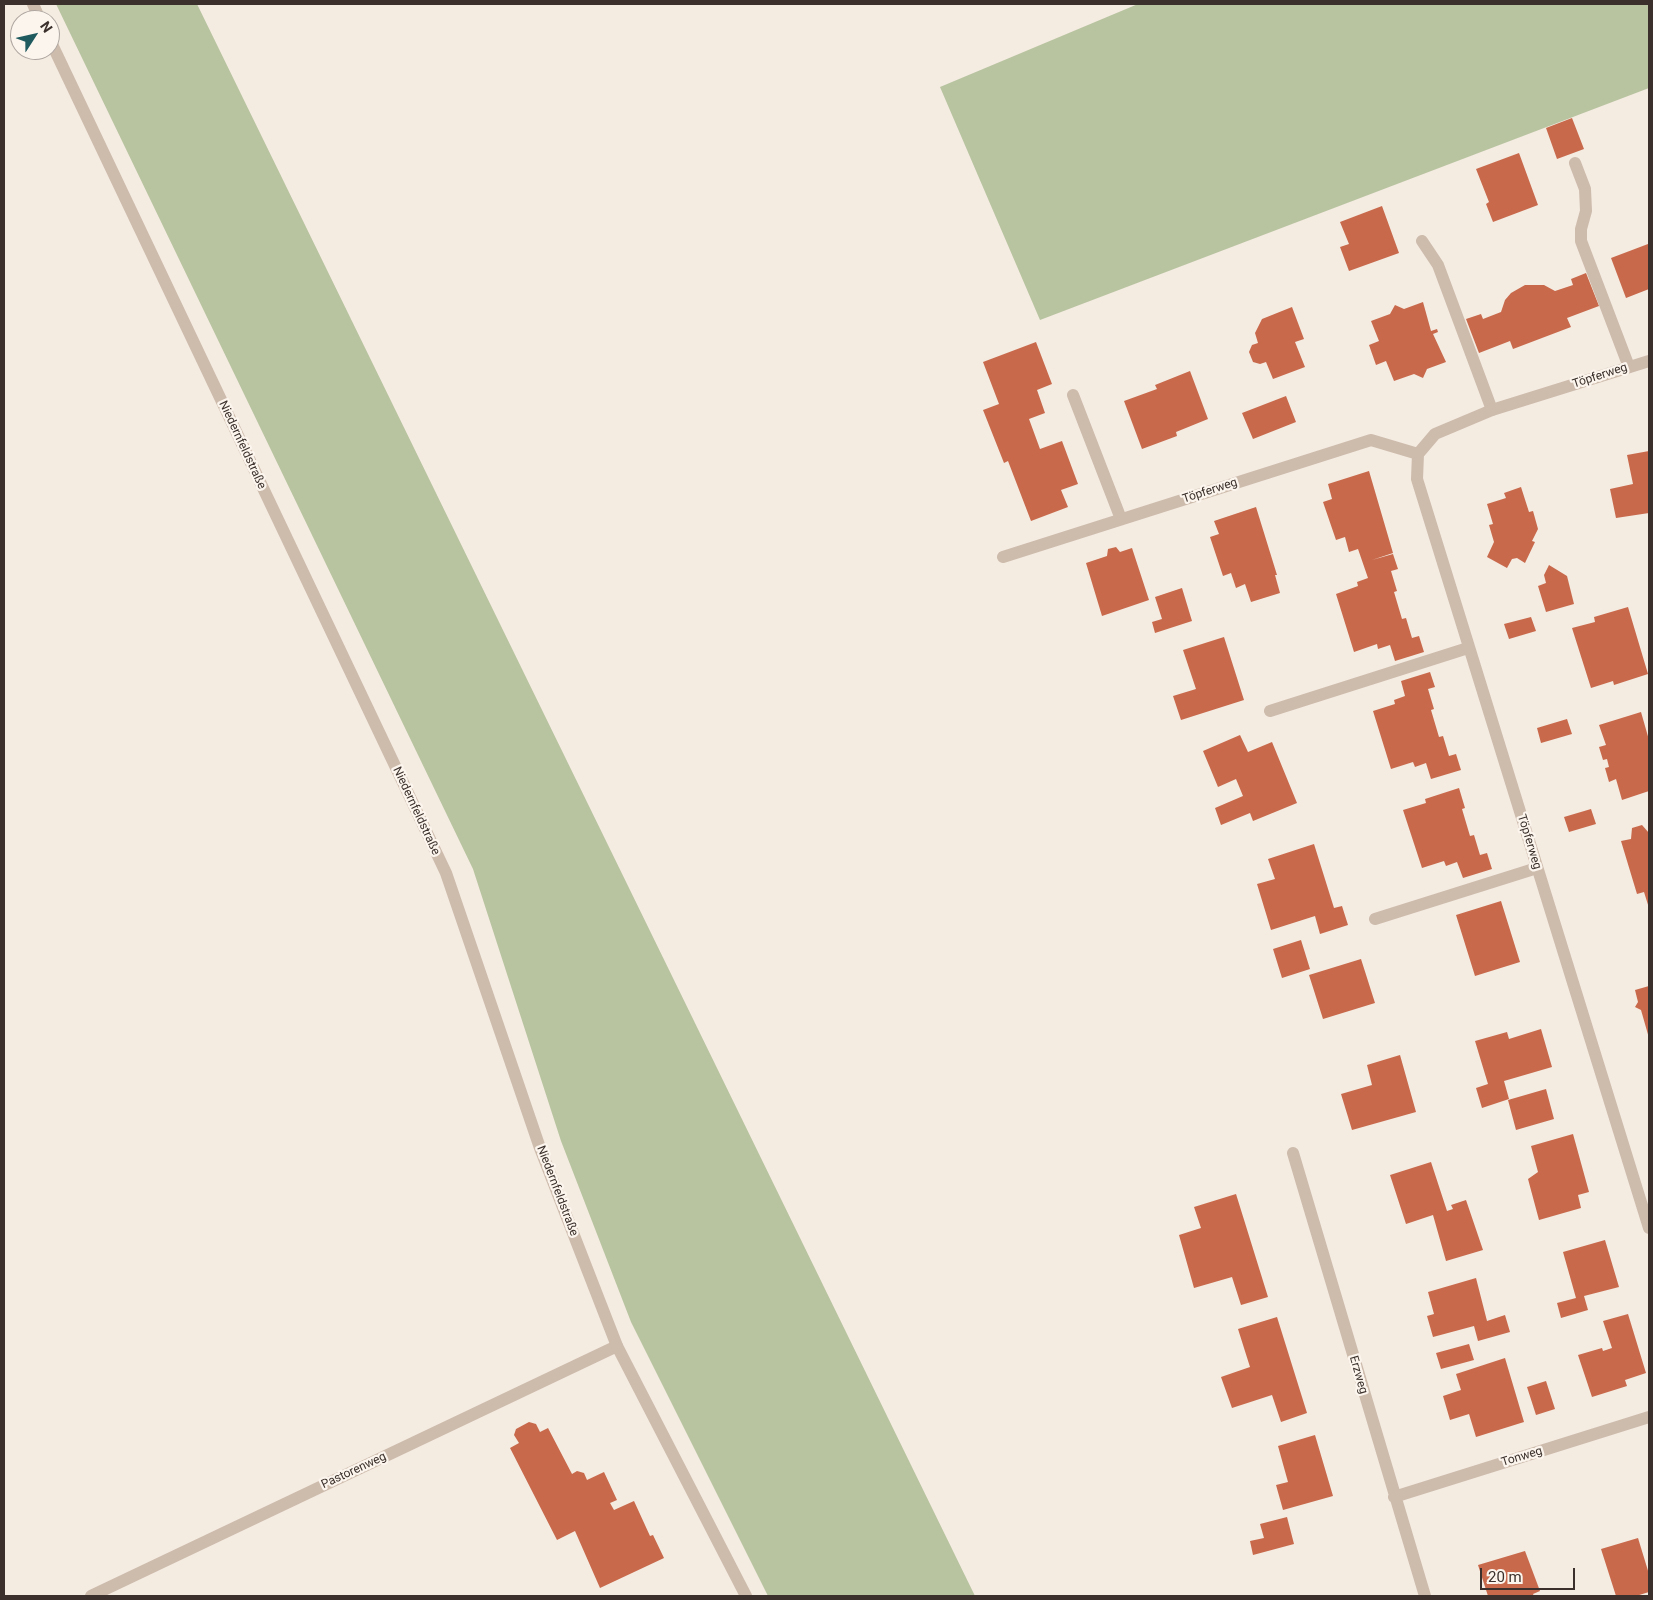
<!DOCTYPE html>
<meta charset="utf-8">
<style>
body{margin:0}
#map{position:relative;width:1653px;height:1600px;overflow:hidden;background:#f4ebe1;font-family:Roboto,sans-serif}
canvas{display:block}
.frame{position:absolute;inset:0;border:5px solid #3b302b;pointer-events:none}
.north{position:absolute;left:10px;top:10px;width:50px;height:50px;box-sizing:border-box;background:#fbf5ee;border:1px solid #aea6a0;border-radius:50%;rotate:55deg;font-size:14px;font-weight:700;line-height:20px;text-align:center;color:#3b302b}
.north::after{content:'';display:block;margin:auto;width:18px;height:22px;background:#1f5a5e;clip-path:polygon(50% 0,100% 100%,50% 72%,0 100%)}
.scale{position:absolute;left:1480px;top:1568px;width:95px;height:22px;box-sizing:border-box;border:2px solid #3b302b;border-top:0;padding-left:6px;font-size:15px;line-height:18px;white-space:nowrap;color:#3b302b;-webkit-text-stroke:4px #fbf5ee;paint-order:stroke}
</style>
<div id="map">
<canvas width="1653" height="1600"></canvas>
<div class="frame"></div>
<div class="north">N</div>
<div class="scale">20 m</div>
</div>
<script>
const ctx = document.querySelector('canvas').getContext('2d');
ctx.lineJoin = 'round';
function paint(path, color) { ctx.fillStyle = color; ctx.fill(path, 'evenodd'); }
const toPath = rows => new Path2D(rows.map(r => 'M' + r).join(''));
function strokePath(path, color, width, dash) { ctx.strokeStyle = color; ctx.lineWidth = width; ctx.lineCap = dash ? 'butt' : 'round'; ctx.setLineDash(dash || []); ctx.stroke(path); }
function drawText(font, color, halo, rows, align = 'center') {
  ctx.font = font + ' Roboto,sans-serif'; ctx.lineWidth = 4.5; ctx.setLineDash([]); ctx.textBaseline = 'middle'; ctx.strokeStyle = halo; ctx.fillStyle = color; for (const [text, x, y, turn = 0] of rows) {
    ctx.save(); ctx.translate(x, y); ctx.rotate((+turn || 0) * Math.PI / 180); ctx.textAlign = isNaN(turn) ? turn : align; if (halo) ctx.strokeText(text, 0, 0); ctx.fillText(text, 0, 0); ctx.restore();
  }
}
const green = toPath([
 [56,4,197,4,975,1596,768,1596,631,1322,561,1141,473,869],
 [1138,4,1649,4,1649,88,1040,320,940,87]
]);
const building = toPath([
 [1572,118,1584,149,1557,159,1546,128],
 [1519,153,1538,205,1493,222,1486,204,1489,202,1476,169],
 [1382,206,1399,253,1349,271,1340,247,1349,244,1340,222],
 [1648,244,1649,289,1626,298,1611,258],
 [1586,273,1599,306,1567,318,1571,327,1513,349,1510,341,1479,353,1466,319,1481,314,1483,319,1501,312,1505,300,1511,293,1525,285,1544,285,1555,291,1573,285,1571,279],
 [1423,302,1431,331,1437,329,1438,332,1433,334,1446,362,1427,369,1423,378,1414,374,1394,381,1386,361,1376,365,1369,345,1379,341,1371,321,1390,314,1395,305,1404,309],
 [1292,307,1304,339,1295,342,1305,367,1273,379,1266,362,1260,364,1253,362,1249,352,1252,345,1258,343,1255,333,1262,319],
 [1036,342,1052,384,1037,390,1045,413,1029,419,1040,449,1062,441,1078,484,1061,490,1068,507,1031,521,1008,461,1004,463,983,410,999,404,983,362],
 [1190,371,1208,419,1176,432,1177,436,1142,449,1124,401,1157,389,1155,385],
 [1286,396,1296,422,1253,439,1242,413],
 [1649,451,1649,513,1616,518,1610,489,1633,484,1627,455],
 [1369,471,1393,553,1372,560,1393,554,1398,569,1391,571,1397,591,1394,592,1402,619,1406,618,1412,638,1419,636,1424,652,1395,661,1390,645,1378,649,1377,644,1354,652,1336,594,1358,586,1357,582,1368,578,1358,549,1349,552,1345,537,1336,540,1323,502,1332,499,1328,484],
 [1521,487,1529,512,1533,511,1538,529,1532,541,1535,542,1525,563,1517,558,1512,559,1507,568,1487,557,1494,542,1489,525,1493,524,1487,504,1506,498,1504,493],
 [1256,507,1277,575,1275,575,1280,593,1251,602,1245,584,1236,588,1231,573,1223,576,1210,537,1219,534,1214,521],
 [1116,547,1120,552,1132,548,1149,600,1102,616,1086,563,1107,556,1108,549],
 [1549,565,1567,576,1574,604,1546,612,1538,586,1546,583,1544,575],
 [1182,588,1192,621,1155,633,1152,622,1162,619,1155,597],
 [1628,607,1648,674,1614,685,1613,681,1591,688,1572,628,1595,622,1594,617],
 [1531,617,1536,631,1509,639,1504,624],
 [1224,637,1244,700,1181,720,1173,696,1196,689,1183,650],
 [1430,672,1435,687,1428,689,1434,709,1431,710,1439,737,1443,736,1449,756,1456,754,1461,770,1431,779,1426,763,1415,767,1413,762,1391,769,1373,711,1395,704,1394,700,1405,696,1401,681],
 [1641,712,1649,740,1649,791,1622,800,1616,779,1609,782,1605,768,1609,767,1607,759,1603,760,1599,747,1606,745,1599,725],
 [1567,719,1572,734,1541,743,1537,728],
 [1240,735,1248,752,1272,742,1297,803,1253,821,1250,813,1221,825,1215,808,1243,796,1236,779,1218,787,1203,751],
 [1459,788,1465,808,1462,809,1470,836,1474,835,1480,855,1487,853,1492,869,1463,878,1457,862,1446,866,1444,861,1422,868,1403,810,1426,803,1425,799],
 [1591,809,1596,824,1569,832,1564,817],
 [1642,825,1649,833,1649,908,1644,892,1637,894,1621,841,1631,839,1632,828],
 [1314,844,1334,908,1342,906,1348,925,1320,934,1315,916,1271,930,1257,884,1275,879,1268,859],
 [1501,901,1520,962,1475,976,1456,915],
 [1301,940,1310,969,1282,978,1273,949],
 [1361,959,1375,1003,1323,1019,1309,975],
 [1649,986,1649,1038,1641,1010,1635,1007,1638,1002,1635,990],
 [1541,1029,1552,1067,1504,1081,1509,1099,1482,1108,1476,1088,1488,1084,1475,1041,1507,1032,1509,1039],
 [1400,1055,1416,1112,1352,1130,1341,1094,1372,1085,1367,1065],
 [1546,1089,1554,1119,1516,1130,1508,1100],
 [1573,1134,1589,1192,1578,1195,1581,1208,1539,1220,1528,1179,1538,1172,1531,1146],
 [1431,1162,1447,1211,1453,1209,1451,1205,1466,1200,1483,1250,1446,1261,1433,1215,1406,1224,1390,1175],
 [1236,1194,1268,1297,1241,1305,1232,1277,1194,1288,1179,1235,1201,1228,1194,1207],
 [1605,1240,1619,1287,1584,1296,1588,1310,1561,1318,1557,1303,1576,1298,1563,1252],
 [1476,1278,1487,1321,1505,1315,1510,1332,1478,1341,1474,1326,1433,1337,1427,1316,1434,1314,1428,1292],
 [1628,1314,1646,1373,1625,1380,1627,1386,1592,1397,1578,1355,1602,1348,1603,1351,1612,1348,1603,1321],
 [1277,1317,1307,1413,1281,1422,1272,1395,1232,1408,1221,1377,1250,1367,1238,1329],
 [1469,1344,1474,1360,1441,1369,1436,1353],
 [1505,1358,1524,1422,1476,1437,1469,1414,1450,1420,1443,1396,1461,1390,1456,1374],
 [1546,1381,1555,1409,1536,1415,1527,1387],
 [529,1422,536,1424,540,1432,548,1428,572,1474,577,1471,584,1473,587,1480,604,1472,617,1500,610,1503,614,1510,634,1501,650,1536,653,1535,664,1558,600,1588,575,1531,557,1540,510,1448,519,1443,514,1435,516,1429],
 [1315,1435,1333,1496,1283,1510,1276,1485,1288,1482,1278,1446],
 [1287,1517,1294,1544,1253,1555,1250,1541,1264,1538,1260,1524],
 [1638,1538,1649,1574,1649,1592,1636,1596,1616,1596,1601,1549],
 [1525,1551,1540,1591,1533,1594,1534,1596,1488,1596,1478,1565]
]);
const lane = toPath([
 [1575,163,1585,189,1586,211,1581,229,1581,241,1629,367],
 [1422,241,1438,265,1492,410],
 [1073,395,1121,519],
 [1270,711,1468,648],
 [1375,919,1537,868],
 [91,1596,617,1346]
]);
const street = toPath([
 [33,4,40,20],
 [50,40,446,873,540,1148,617,1346,746,1596],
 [1649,361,1492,410,1435,434,1418,454,1417,479,1649,1228],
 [1003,557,1371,440,1418,454],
 [1293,1153,1425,1596],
 [1394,1497,1649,1417]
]);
const streetNames = [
 ["Töpferweg",1600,376,-18],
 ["Niedernfeldstraße",242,445,65],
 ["Töpferweg",1210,491,-18],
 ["Niedernfeldstraße",416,811,65],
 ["Töpferweg",1529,842,73],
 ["Niedernfeldstraße",557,1191,69],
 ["Erzweg",1358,1375,74],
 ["Tonweg",1522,1457,-17],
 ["Pastorenweg",354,1471,-25]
];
paint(green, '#b8c4a0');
paint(building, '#c8694b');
strokePath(lane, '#cdbbac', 12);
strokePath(street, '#cdbbac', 12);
drawText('12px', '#3b302b', '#fbf5ee', streetNames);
</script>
